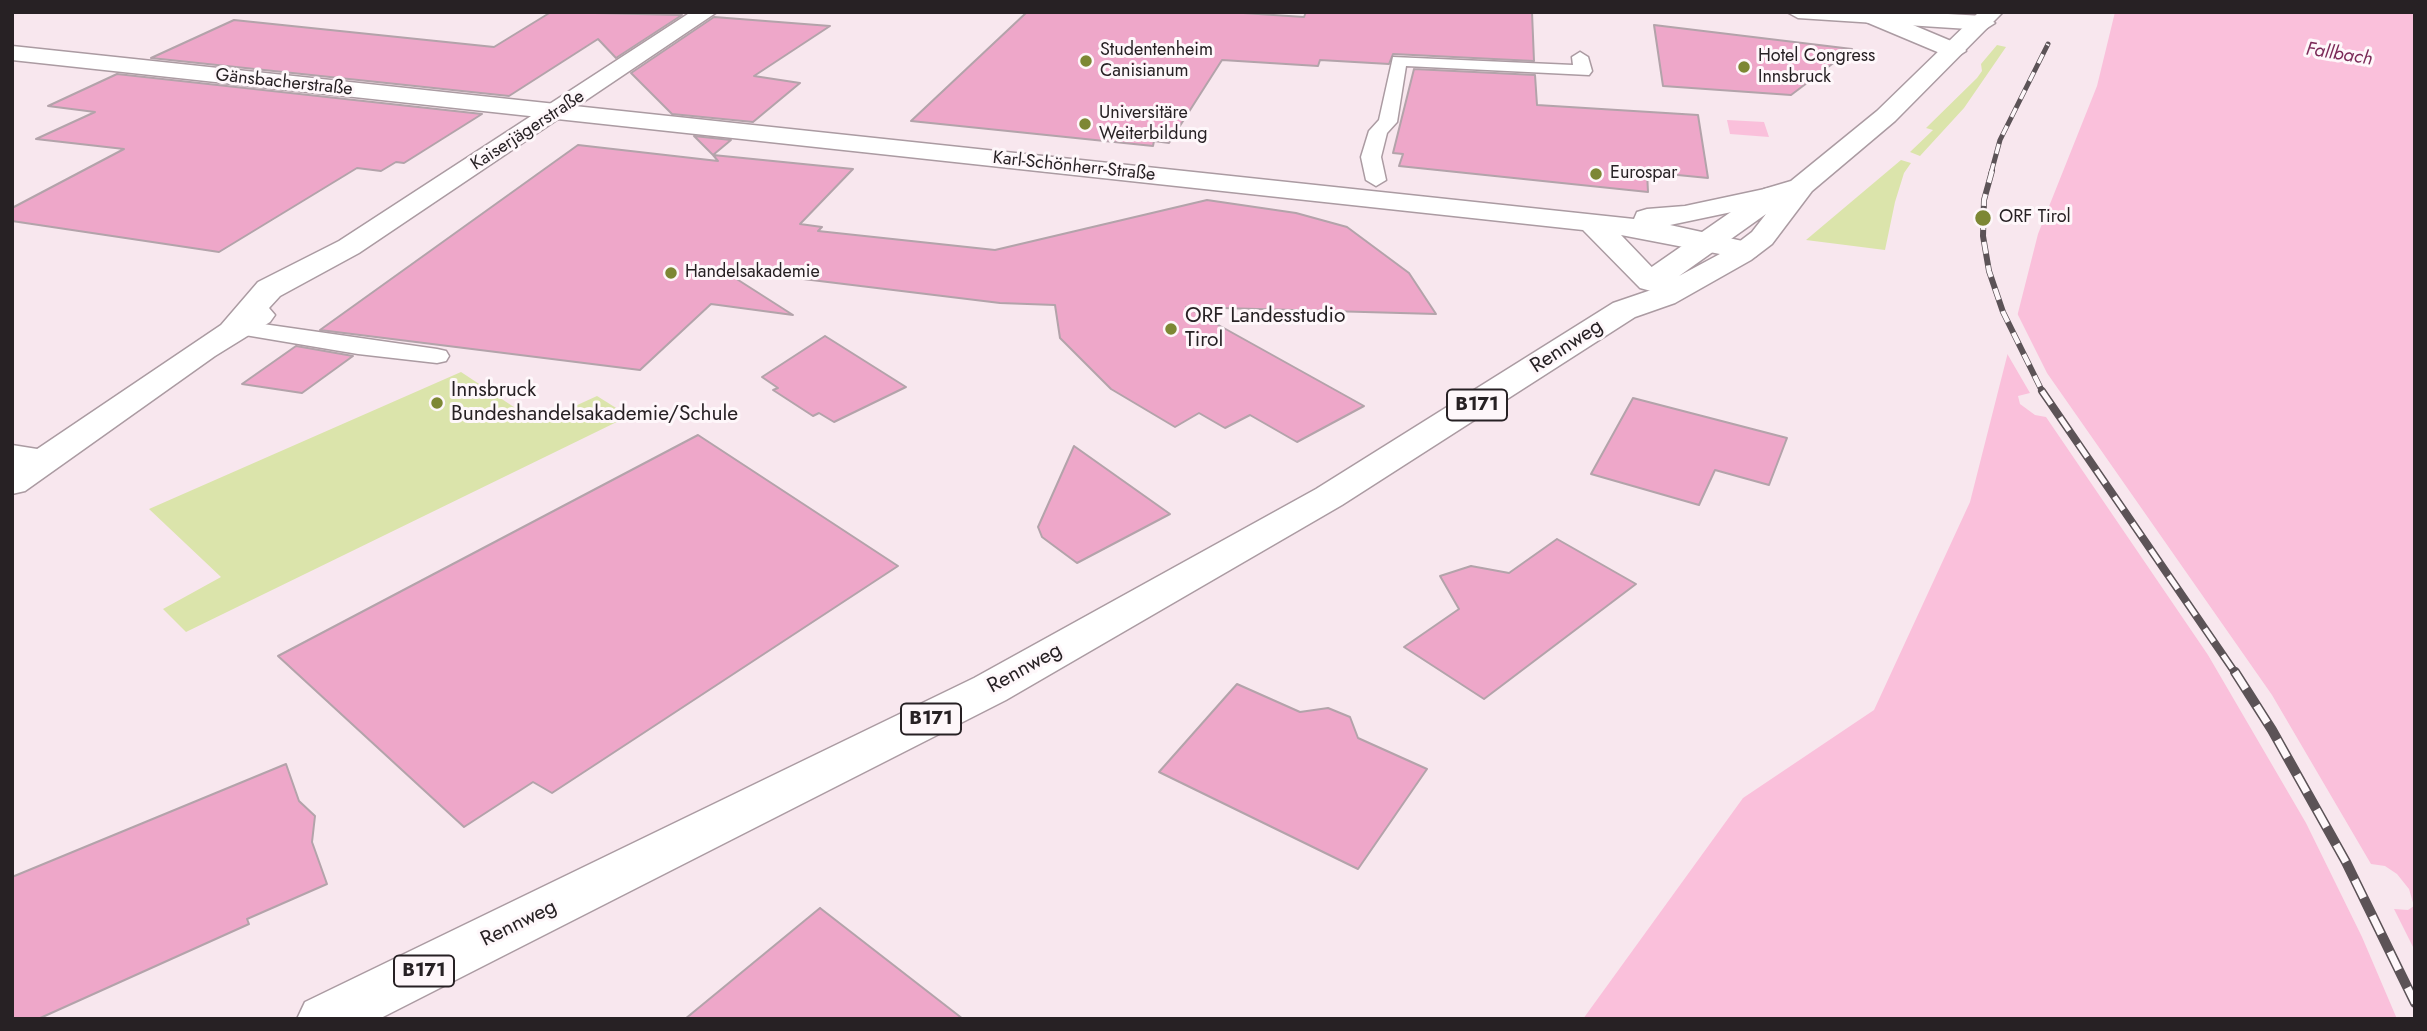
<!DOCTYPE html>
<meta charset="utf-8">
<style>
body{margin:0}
#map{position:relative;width:2427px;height:1031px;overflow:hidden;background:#f8e7ee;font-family:Jost,sans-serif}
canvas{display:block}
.frame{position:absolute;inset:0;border:14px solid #272124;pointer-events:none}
</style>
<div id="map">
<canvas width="2427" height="1031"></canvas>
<div class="frame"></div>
</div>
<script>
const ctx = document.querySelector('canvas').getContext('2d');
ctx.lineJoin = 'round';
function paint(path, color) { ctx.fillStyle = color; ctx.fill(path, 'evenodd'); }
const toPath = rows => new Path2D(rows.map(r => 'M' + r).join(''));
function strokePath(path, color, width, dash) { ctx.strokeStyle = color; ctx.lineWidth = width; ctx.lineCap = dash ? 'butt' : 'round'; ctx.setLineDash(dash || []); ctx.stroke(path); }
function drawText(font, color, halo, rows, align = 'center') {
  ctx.font = font + ' Jost,sans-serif'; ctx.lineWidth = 6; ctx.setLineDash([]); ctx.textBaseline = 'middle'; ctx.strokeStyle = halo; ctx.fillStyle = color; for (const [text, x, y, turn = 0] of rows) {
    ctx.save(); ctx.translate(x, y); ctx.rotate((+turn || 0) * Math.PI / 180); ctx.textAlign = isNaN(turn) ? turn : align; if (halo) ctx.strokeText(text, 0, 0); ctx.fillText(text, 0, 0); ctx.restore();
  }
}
const green = toPath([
 [1997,45,2006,47,1964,108,1920,156,1910,152,1933,130,1926,128,1977,78,1982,71,1981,64],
 [1901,160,1911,163,1904,173,1895,202,1885,250,1806,240],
 [461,372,538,423,597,396,629,416,186,632,163,609,221,577,149,509]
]);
const water = toPath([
 [2115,12,2415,12,2415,1019,1583,1019,1743,798,1874,710,1970,502,2038,234,2097,86],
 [1727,120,1764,122,1769,137,1730,134]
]);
const pier = toPath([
 [2015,309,2047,373,2272,695,2371,864,2385,866,2397,874,2409,889,2414,906,2408,910,2394,909,2415,951,2415,1019,2397,1019,2362,937,2306,823,2208,655,2046,417,2035,415,2020,404,2018,396,2030,393,2005,350]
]);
const building = toPath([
 [551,12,682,15,616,58,598,39,509,96,151,58,234,20,494,47,551,12],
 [1027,12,1228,12,1304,17,1306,12,1532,12,1534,61,1393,54,1389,64,1320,60,1318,66,1222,60,1169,143,1154,141,1153,146,911,121,1027,12],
 [714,17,830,26,754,76,800,83,753,122,672,114,631,73,714,17],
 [1654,25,1852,49,1791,95,1663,86,1654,25],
 [1414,69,1535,75,1537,105,1698,115,1708,178,1647,172,1648,192,1399,166,1403,154,1393,153,1414,69],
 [117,74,482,114,404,163,396,162,381,171,357,168,219,252,12,221,12,208,124,149,36,139,95,112,48,106,117,74],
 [694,136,731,140,713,155,694,136],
 [578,145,718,161,713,155,853,169,800,224,822,227,818,231,995,250,1207,200,1296,213,1347,227,1409,273,1436,314,1186,307,1364,406,1297,442,1250,415,1225,428,1199,413,1175,427,1111,389,1060,338,1055,305,1000,303,721,269,793,315,711,304,640,370,320,330,578,145],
 [825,336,906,387,834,422,819,413,813,416,773,390,778,388,762,377,825,336],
 [296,346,353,356,302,393,242,384,296,346],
 [1633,398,1787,438,1769,485,1715,470,1699,505,1591,474,1633,398],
 [698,435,898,566,552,793,533,782,464,827,278,656,698,435],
 [1074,446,1170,514,1077,563,1042,537,1038,527,1074,446],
 [1557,539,1636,584,1484,699,1404,647,1459,609,1440,576,1471,566,1509,573,1557,539],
 [1237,684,1300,712,1328,708,1350,717,1358,738,1427,769,1358,869,1159,772,1237,684],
 [286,764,299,801,315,816,312,842,327,884,247,919,249,924,38,1019,12,1019,12,877,286,764],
 [820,908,963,1019,685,1019,820,908]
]);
const service = toPath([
 [1580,52,1588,57,1592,71,1589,75,1406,66,1397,122,1387,133,1381,157,1386,180,1376,186,1366,180,1361,157,1369,131,1379,120,1393,57,1573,65,1572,57,1580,52],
 [235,320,437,349,446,351,449,356,446,361,437,363,358,354,227,332,223,327,227,322,235,320]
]);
const minor = toPath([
 [1866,12,1882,12,1963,46,1966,51,1955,58,1947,56,1866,22,1863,17,1866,12],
 [12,46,1634,219,1637,212,1647,209,1685,206,1774,187,1784,189,1788,195,1784,201,1670,225,1756,244,1761,250,1756,256,1746,259,1621,235,1666,282,1662,288,1651,291,1640,288,1583,230,12,60,12,46],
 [12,445,56,452,61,460,56,468,43,471,12,467,12,445]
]);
const tertiary = toPath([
 [691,12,717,12,359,253,280,296,269,308,275,315,270,322,215,356,25,491,12,494,12,466,221,325,258,282,339,241,691,12],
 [1787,12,1912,12,1984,16,1995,23,1984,30,1798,18,1787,12]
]);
const primary = toPath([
 [1979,12,2003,12,1895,121,1812,191,1772,244,1751,260,1675,303,1635,317,1342,505,1006,700,379,1019,297,1019,305,1002,974,678,1316,489,1613,303,1657,288,1643,285,1639,279,1643,273,1764,189,1791,181,1877,111,1979,12],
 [1766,214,1752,232,1731,248,1679,276,1766,214]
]);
const railFar3 = toPath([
 [1991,173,2000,140,2048,44]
]);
const railFar2 = toPath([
 [1992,171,1984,200,1983,236,1989,271,2003,312,2043,393]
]);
const railFar1 = toPath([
 [2042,391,2236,674]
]);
const rail = toPath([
 [2235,672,2272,730,2346,862,2415,1003]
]);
const markers = [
 [1086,61,7,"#7d8734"],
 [1744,67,7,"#7d8734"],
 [1085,124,7,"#7d8734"],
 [1596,174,7,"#7d8734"],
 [1983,218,9,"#7d8734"],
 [671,273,7,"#7d8734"],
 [1171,329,7,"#7d8734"],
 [437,403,7,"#7d8734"]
];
const farPoinames = [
 ["Studentenheim",1100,51],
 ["Canisianum",1100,72],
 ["Hotel Congress",1758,57],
 ["Innsbruck",1758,78],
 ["Universitäre",1099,114],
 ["Weiterbildung",1099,135],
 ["Eurospar",1610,174],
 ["ORF Tirol",1999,218],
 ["Handelsakademie",685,273]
];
const farStreetnames = [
 ["Gänsbacherstraße",284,83,6],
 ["Kaiserjägerstraße",528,131,-33],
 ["Karl-Schönherr-Straße",1074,167,6]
];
const farWaternames = [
 ["Fallbach",2339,55,9]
];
const shields = [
 [1477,405,60],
 [931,719,60],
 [424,971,60]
];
const shieldNames = [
 ["B171",1477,405],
 ["B171",931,719],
 ["B171",424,971]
];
const poiNames = [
 ["ORF Landesstudio",1185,317],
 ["Tirol",1185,341],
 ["Innsbruck",451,391],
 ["Bundeshandelsakademie/Schule",451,415]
];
const streetNames = [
 ["Rennweg",1567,347,-33],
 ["Rennweg",1025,669,-29],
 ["Rennweg",519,924,-26]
];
paint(green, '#dbe4ab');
paint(water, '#fac0db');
paint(pier, '#f8e7ee');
paint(building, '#eea7c9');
strokePath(building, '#b3a3aa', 2);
strokePath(service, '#ab9ba2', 3);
strokePath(minor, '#ab9ba2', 3);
strokePath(tertiary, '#ab9ba2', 3);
strokePath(primary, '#ab9ba2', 3);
paint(service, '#fff');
paint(minor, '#fff');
paint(tertiary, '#fff');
paint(primary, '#fff');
strokePath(railFar3, '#5c5357', 5);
strokePath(railFar2, '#5c5357', 6);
strokePath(railFar1, '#5c5357', 8);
strokePath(rail, '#5c5357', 10);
strokePath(railFar3, '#fef7fa', 3.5, [10]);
strokePath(railFar2, '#fef7fa', 4.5, [12]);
strokePath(railFar1, '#fef7fa', 5, [16]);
strokePath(rail, '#fef7fa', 7, [20]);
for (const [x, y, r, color] of markers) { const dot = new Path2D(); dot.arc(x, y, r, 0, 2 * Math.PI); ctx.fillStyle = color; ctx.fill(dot); strokePath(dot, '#fef7fa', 2.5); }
drawText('18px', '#272124', '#fef7fa', farPoinames, 'left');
drawText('18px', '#272124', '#fef7fa', farStreetnames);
drawText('italic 19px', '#7b2a58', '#fef7fa', farWaternames);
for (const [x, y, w] of shields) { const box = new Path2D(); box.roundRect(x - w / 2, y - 15.5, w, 31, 5); ctx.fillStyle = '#fef7fa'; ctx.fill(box); strokePath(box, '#272124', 2); }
drawText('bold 19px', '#272124', null, shieldNames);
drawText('21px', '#272124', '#fef7fa', poiNames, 'left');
drawText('21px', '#272124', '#fef7fa', streetNames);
</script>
